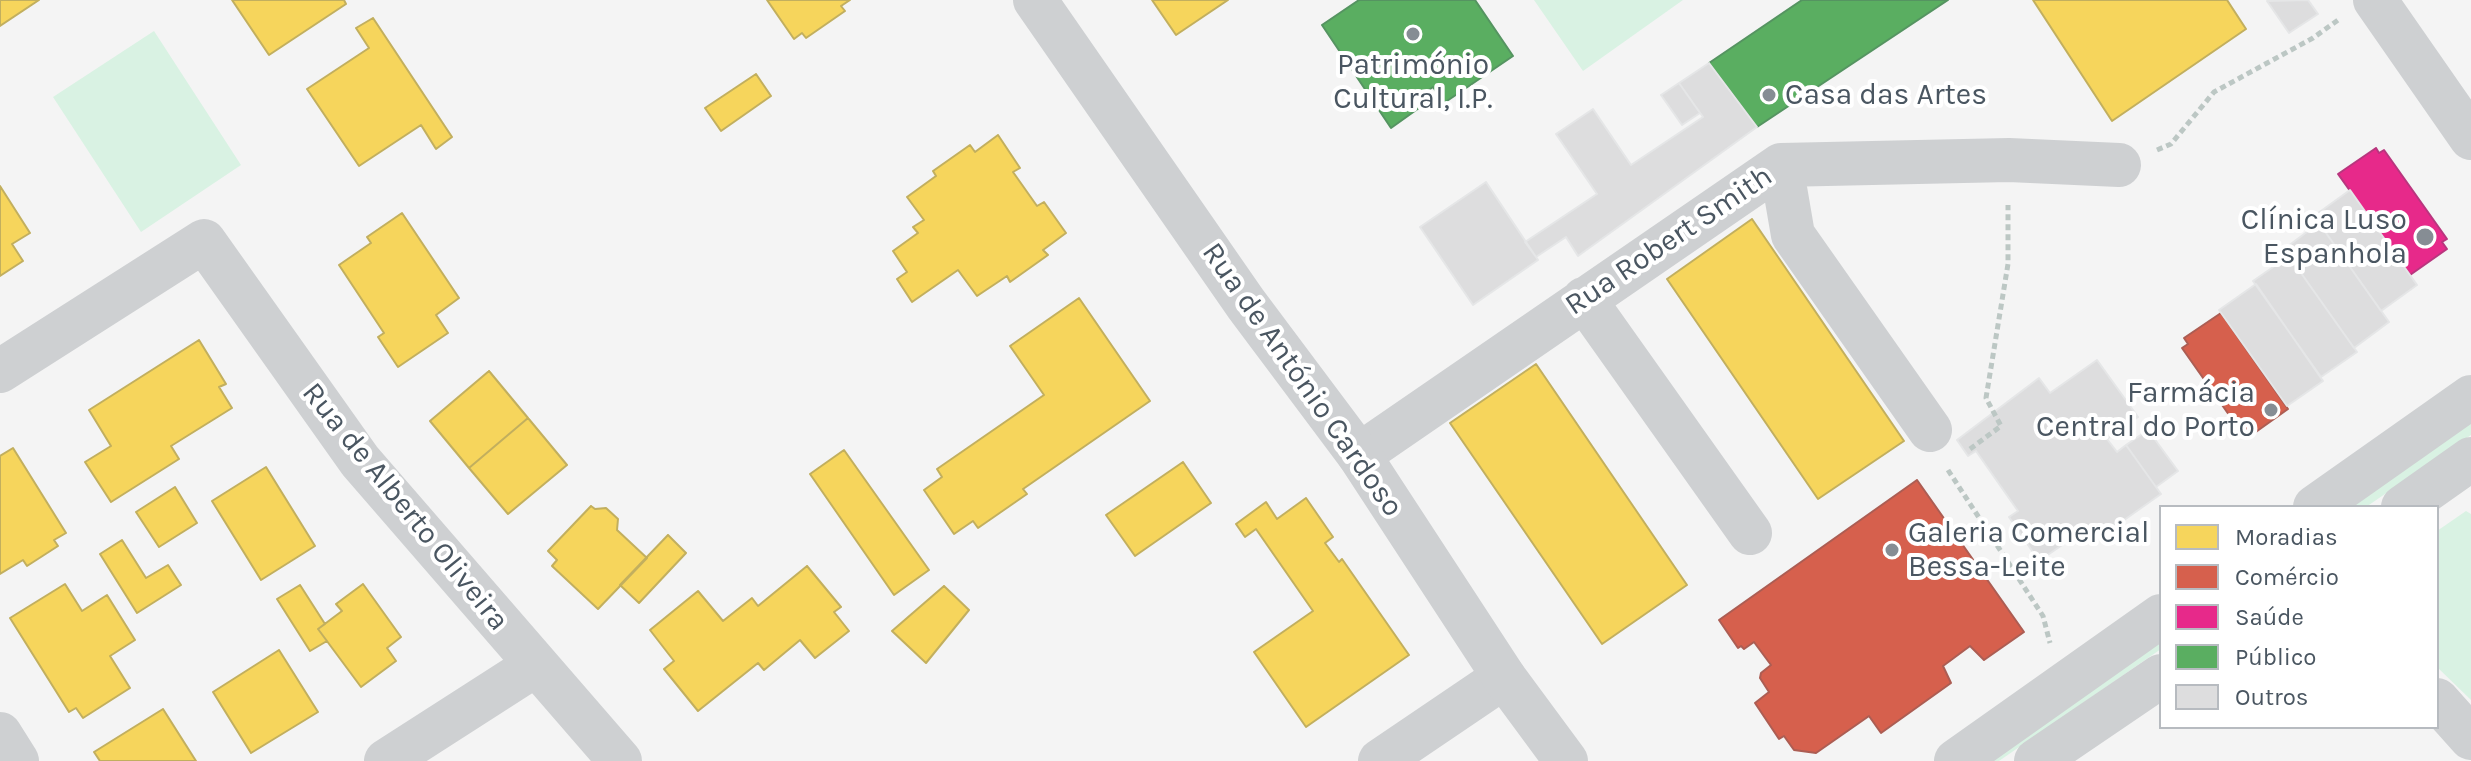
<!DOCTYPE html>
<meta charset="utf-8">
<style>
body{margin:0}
#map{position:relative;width:2471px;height:761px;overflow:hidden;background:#f4f4f4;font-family:Karla,sans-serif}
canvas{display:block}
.legend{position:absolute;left:2159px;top:505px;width:280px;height:224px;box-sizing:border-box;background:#fff;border:2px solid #b7bbc0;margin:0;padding:10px 14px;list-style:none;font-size:24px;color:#4a5661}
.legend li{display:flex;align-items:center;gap:16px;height:40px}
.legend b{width:40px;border:2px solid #b7bbc0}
</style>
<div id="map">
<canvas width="2471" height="761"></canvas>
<ul class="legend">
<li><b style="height:22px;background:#f6d55c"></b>Moradias</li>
<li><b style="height:22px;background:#d6604d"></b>Comércio</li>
<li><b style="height:22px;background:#e7298a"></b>Saúde</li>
<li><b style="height:22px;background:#5aae61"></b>Público</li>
<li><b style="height:22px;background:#ddddde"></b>Outros</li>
</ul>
</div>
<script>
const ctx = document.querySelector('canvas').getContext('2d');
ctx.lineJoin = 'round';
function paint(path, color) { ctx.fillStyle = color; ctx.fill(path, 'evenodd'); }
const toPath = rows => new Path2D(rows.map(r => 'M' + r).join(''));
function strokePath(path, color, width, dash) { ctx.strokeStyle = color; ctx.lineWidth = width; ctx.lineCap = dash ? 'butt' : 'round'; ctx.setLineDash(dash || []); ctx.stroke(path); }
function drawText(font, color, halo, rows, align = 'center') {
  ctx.font = font + ' Karla,sans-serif'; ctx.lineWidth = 8; ctx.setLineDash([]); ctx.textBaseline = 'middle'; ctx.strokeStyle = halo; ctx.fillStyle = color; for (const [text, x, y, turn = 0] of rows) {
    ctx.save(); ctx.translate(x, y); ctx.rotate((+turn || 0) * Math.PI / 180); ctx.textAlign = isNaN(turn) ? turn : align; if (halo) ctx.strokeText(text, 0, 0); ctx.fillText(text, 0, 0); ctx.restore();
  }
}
const green = toPath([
 [1534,0,1683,0,1583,71],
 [154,31,241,165,141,232,53,97],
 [2471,422,2471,435,2366,507,2348,507],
 [2466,511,2471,514,2471,700,2437,667,2437,531],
 [2161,636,2161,649,1999,761,1980,761]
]);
const homes = toPath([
 [0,0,39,0,0,26,0,0],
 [232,0,344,0,346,4,269,55,232,0],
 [767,0,850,0,841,6,845,11,806,38,802,33,794,39,767,0],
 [1152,0,1228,0,1176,35,1152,0],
 [2033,0,2227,0,2246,29,2112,121,2033,0],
 [373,18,452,137,436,149,421,125,359,166,307,89,369,48,356,28,373,18],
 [756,74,771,96,721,131,705,108,756,74],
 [998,135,1020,168,1013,172,1037,206,1044,202,1066,233,1043,250,1048,255,1010,282,1007,276,977,296,958,270,912,302,897,279,907,272,893,251,918,233,913,227,924,220,907,197,936,176,933,171,970,145,975,152,998,135],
 [0,186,30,233,12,244,23,261,0,276,0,186],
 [402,213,459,298,436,315,448,333,398,367,378,337,384,333,339,265,371,243,367,237,402,213],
 [1752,219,1904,441,1818,499,1667,279,1752,219],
 [1079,298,1150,401,1023,489,1027,494,978,528,973,521,954,534,924,490,942,477,937,469,1044,395,1010,346,1079,298],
 [199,340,226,384,219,387,232,408,171,446,179,459,111,502,85,462,111,446,89,410,199,340],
 [1536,364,1687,585,1602,644,1450,423,1536,364],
 [489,371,528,418,469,468,430,421,489,371],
 [528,418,567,465,508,514,469,468,528,418],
 [13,448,66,533,54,540,58,546,27,566,23,560,0,574,0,456,13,448],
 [844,450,929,570,894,595,810,474,844,450],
 [1183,462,1211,503,1135,556,1106,515,1183,462],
 [266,467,315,546,261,580,212,501,266,467],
 [175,487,197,523,159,547,136,512,175,487],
 [1306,498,1333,537,1325,543,1339,562,1342,559,1409,655,1306,727,1254,652,1313,611,1256,529,1245,537,1236,524,1266,502,1277,519,1306,498],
 [591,506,595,509,606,508,618,519,617,530,647,558,598,609,552,566,557,560,548,551,591,506],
 [668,535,686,553,639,603,620,585,668,535],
 [122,540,146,578,168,565,181,585,137,613,100,554,122,540],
 [807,566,841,607,834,612,849,631,815,658,800,640,764,670,758,663,698,711,664,669,674,661,650,630,698,591,723,621,752,598,758,606,807,566],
 [65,584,82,611,107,595,135,640,110,656,130,688,83,718,76,708,69,712,10,618,65,584],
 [363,584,401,637,387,648,396,661,361,687,318,629,342,611,336,604,363,584],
 [300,585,325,624,318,629,327,641,310,651,277,599,300,585],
 [944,586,969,610,926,663,892,631,944,586],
 [279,650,318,712,251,753,213,692,279,650],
 [163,709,196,761,100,761,94,752,163,709]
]);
const shops = toPath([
 [2221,313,2288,409,2253,434,2248,428,2241,432,2182,348,2188,344,2184,338,2221,313],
 [1917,480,2024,632,1984,660,1970,646,1943,666,1951,683,1881,733,1869,716,1816,753,1794,750,1784,736,1779,739,1755,703,1769,692,1760,678,1761,673,1771,665,1754,642,1744,649,1741,646,1738,648,1719,620,1917,480]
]);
const health = toPath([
 [2376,148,2379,153,2384,150,2447,239,2442,242,2447,249,2410,275,2338,174,2376,148]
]);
const public = toPath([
 [1359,0,1475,0,1513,56,1444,103,1433,87,1414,100,1419,108,1391,128,1322,25,1359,0],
 [1802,0,1948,0,1757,127,1709,63,1802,0]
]);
const building = toPath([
 [2308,0,2318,14,2289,33,2267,1,2308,0],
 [1709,63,1757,127,1578,256,1566,237,1536,257,1525,242,1597,194,1556,134,1593,109,1631,165,1703,117,1679,83,1709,63],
 [1679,83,1700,113,1682,125,1661,95,1679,83],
 [1486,182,1538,260,1473,305,1420,227,1486,182],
 [2350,190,2417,285,2381,311,2314,216,2350,190],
 [2319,223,2389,322,2354,348,2284,249,2319,223],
 [2289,256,2357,352,2321,377,2253,281,2289,256],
 [2256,284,2323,381,2287,406,2219,310,2256,284],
 [2097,360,2138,417,2107,439,2117,452,2126,445,2161,494,2110,530,2107,526,2087,540,2081,532,2039,561,2009,517,2018,511,1976,451,1968,456,1957,440,2039,378,2050,393,2097,360],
 [2148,430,2178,471,2156,487,2126,445,2148,430]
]);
const path = toPath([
 [2157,150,2171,144,2214,92,2313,38,2338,20],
 [1970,449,2001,426,1986,398,2008,264,2008,205],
 [1948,470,2043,616,2050,643]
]);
const minor = toPath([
 [2375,0,2471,138],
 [1781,165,1793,235,1930,430],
 [1584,299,1750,533],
 [0,371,204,241,360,461,620,761],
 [1359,455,1781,165,2009,160,2119,165],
 [2437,700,2471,738],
 [0,734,17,761],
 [386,761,534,666],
 [1380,761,1504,677]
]);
const tertiary = toPath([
 [1035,0,1246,304,1359,455,1504,677,1566,761],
 [2315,507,2471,397],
 [2403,507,2471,459],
 [1956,761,2161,616],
 [2036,761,2161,676]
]);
const markers = [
 [1413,34,8,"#868d94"],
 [1769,95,8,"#868d94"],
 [2425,237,10,"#868d94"],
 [2271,410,8,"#868d94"],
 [1892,550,8,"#868d94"]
];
const poiNames = [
 ["Património",1413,65,"center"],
 ["Cultural, I.P.",1413,99,"center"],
 ["Casa das Artes",1785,95],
 ["Clínica Luso",2407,220,"right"],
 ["Espanhola",2407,254,"right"],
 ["Farmácia",2255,393,"right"],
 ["Central do Porto",2255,427,"right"],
 ["Galeria Comercial",1908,533],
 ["Bessa-Leite",1908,567]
];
const streetNames = [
 ["Rua Robert Smith",1669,241,-34],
 ["Rua de António Cardoso",1302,380,55],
 ["Rua de Alberto Oliveira",405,507,51]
];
paint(green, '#d9f2e3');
paint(homes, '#f6d55c');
strokePath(homes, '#c2af5e', 2);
paint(shops, '#d6604d');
strokePath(shops, '#ac5d53', 2);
paint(health, '#e7298a');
strokePath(health, '#b8367e', 2);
paint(public, '#5aae61');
strokePath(public, '#559461', 2);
paint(building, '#ddddde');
strokePath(building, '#e5e6e7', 2);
strokePath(path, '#bcc7c4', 5, [6, 4]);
strokePath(minor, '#ced0d2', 44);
strokePath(tertiary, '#ced0d2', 44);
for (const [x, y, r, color] of markers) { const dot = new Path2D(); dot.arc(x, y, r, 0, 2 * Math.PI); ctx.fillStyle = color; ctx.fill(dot); strokePath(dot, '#fff', 3); }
drawText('30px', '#4a5661', '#fff', poiNames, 'left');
drawText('30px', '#4a5661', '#fff', streetNames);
</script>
